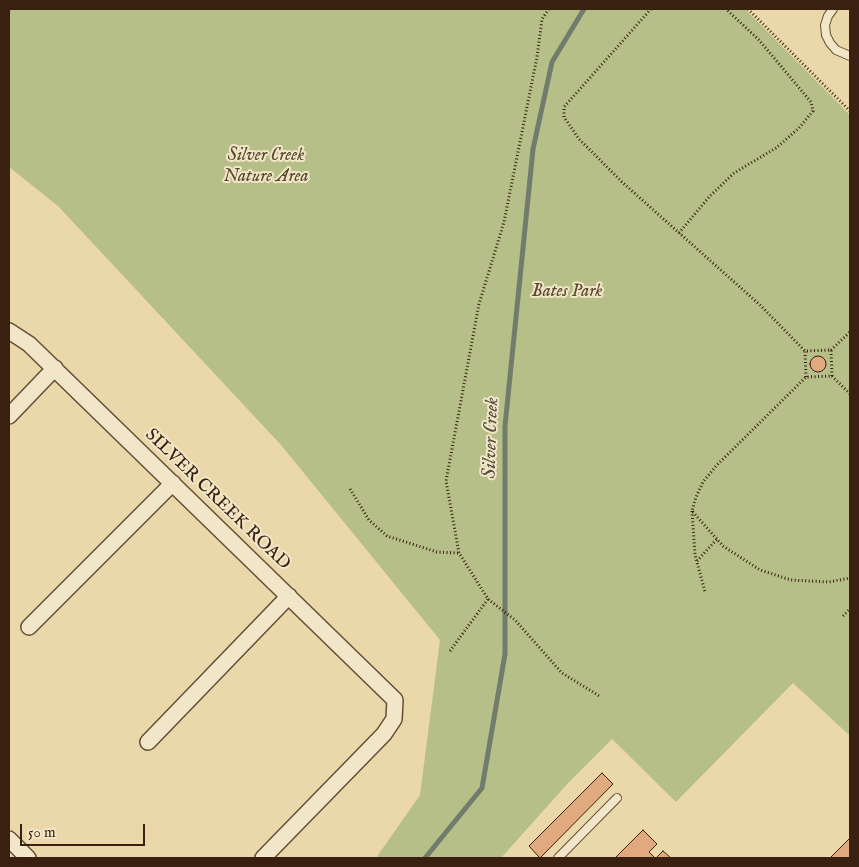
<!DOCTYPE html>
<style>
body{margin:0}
#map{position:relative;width:859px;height:867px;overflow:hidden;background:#ebd8aa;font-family:"IM FELL English",serif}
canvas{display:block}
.frame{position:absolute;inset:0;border:10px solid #392010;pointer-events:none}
.scale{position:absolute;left:20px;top:824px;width:125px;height:22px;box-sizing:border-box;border:2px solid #392010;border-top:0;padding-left:6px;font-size:15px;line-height:18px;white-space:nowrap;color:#392010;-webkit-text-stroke:4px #f2e6c8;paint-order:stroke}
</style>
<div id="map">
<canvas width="859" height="867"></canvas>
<div class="frame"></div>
<div class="scale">50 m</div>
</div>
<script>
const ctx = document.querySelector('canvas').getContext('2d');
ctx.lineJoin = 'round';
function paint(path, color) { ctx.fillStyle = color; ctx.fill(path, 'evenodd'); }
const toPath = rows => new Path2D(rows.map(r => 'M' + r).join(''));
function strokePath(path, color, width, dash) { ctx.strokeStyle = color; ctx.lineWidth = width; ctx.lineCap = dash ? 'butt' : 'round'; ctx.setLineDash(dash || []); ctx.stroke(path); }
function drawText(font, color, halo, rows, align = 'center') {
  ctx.font = font + ' "IM FELL English",serif'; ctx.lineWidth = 4; ctx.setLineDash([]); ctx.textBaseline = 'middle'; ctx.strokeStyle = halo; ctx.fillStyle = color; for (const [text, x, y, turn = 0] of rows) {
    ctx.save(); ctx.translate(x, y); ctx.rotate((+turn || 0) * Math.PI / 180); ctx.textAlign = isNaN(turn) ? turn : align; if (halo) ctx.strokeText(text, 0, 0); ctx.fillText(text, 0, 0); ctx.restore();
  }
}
const green = toPath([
 [9,9,745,9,850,115,850,736,793,683,676,802,612,739,569,782,501,858,376,858,420,795,440,640,281,445,58,206,9,167]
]);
const stream = toPath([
 [425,858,482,788,505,654,505,426,533,149,552,62,584,9]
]);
const building = toPath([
 '810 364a8 8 0 1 1 16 0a8 8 0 1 1-16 0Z',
 [602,773,613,784,540,858,529,846,602,773],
 [643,830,657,844,649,852,655,858,615,858,643,830],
 [850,838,850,858,830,858,850,838],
 [663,851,671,858,656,858,663,851]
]);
const path = toPath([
 [549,9,542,19,537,57,504,222,479,304,446,481,459,553,488,599,515,620,562,673,601,697],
 [651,9,564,107,564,117,579,139,622,182,760,305,805,351],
 [748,9,850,111],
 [679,233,709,197,734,173,776,148,799,128,813,111,811,102,759,40,726,9],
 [831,350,850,332],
 [832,376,850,394],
 [806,377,805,351,831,350,832,376,806,377,716,466,703,482,696,497,692,511,723,546,760,570,791,580,829,582,850,578],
 [350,489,369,520,387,536,437,552,459,553],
 [692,511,695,555,705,592],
 [697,561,717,539],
 [843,616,850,609],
 [450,651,488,599]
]);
const lane = toPath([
 [833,9,828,16,825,25,826,35,830,43,836,50,850,56],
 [558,858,617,798]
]);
const street = toPath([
 [9,331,29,344,395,700,394,719,384,734,263,858],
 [9,416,55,368],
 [29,627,173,483],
 [148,742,289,596],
 [9,839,28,858]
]);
const parkNames = [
 ["Silver Creek",266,156],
 ["Nature Area",266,177],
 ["Bates Park",567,292]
];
const streetNames = [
 ["SILVER CREEK ROAD",217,500,44]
];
const waterNames = [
 ["Silver Creek",492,438,-88]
];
paint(green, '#b7bf88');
strokePath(stream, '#727c6c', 5);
paint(building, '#e0aa7e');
strokePath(building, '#392010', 1);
strokePath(lane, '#664e36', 10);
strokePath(street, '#664e36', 18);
strokePath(path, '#392010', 3, [1, 2.5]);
strokePath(lane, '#f2e6c8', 8);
strokePath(street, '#f2e6c8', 15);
drawText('italic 18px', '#58482e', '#f2e6c8', parkNames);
drawText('18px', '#392010', '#f2e6c8', streetNames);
drawText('italic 19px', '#564e3e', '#f2e6c8', waterNames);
</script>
